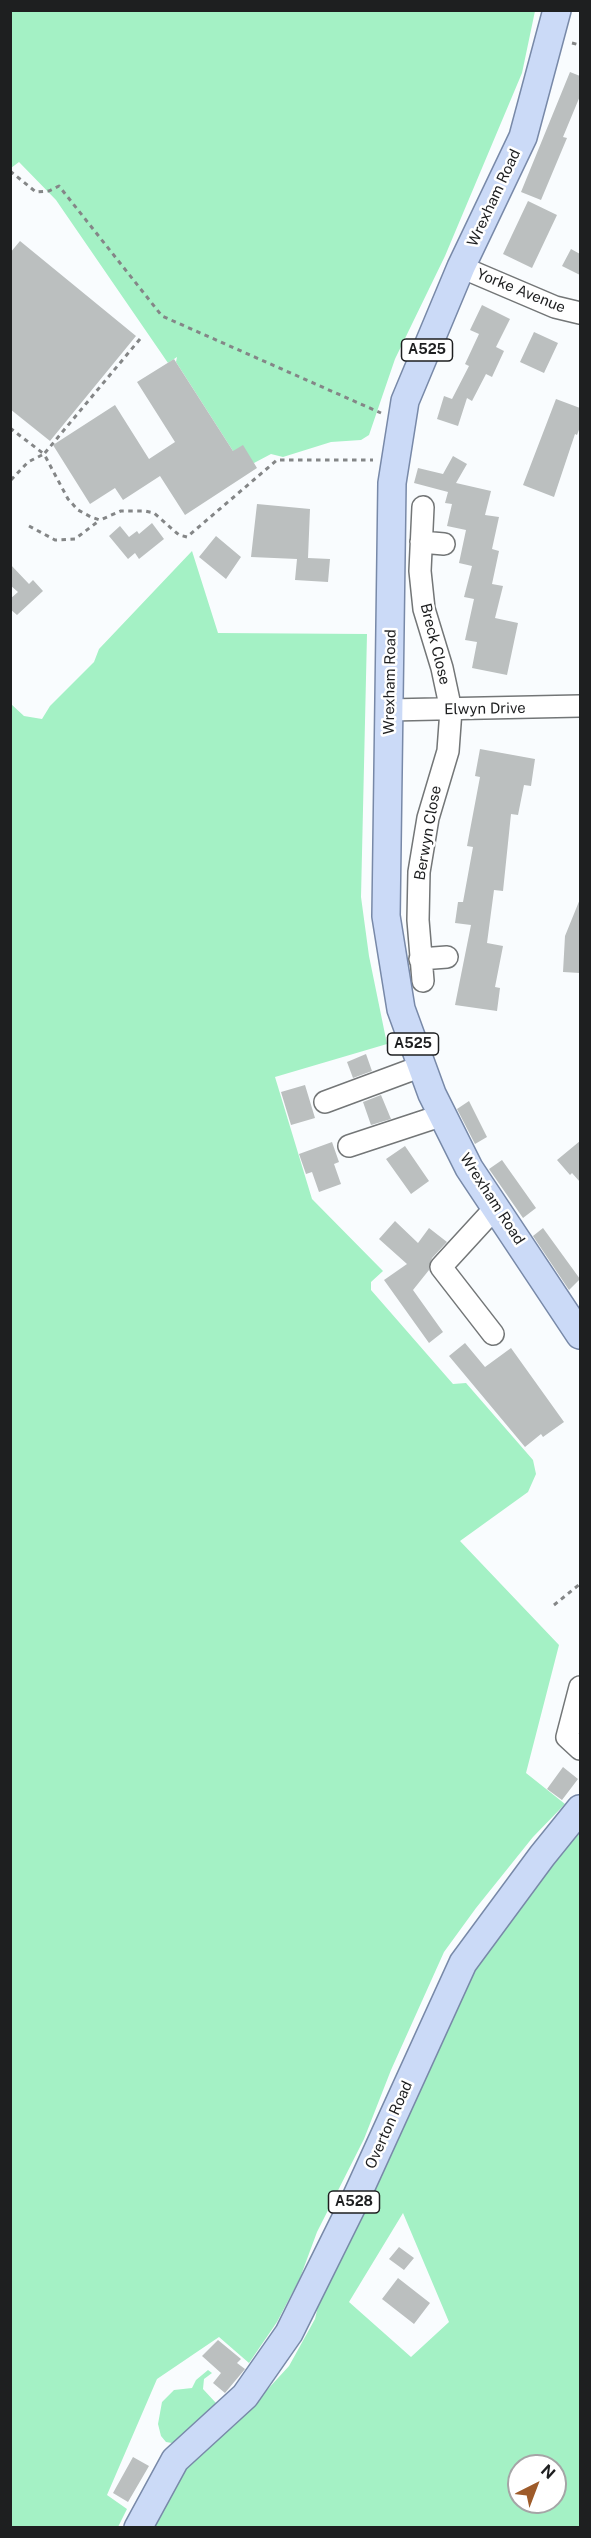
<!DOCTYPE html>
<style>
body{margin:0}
#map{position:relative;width:591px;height:2538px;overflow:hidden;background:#f9fcfe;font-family:"Public Sans",sans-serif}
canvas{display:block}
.frame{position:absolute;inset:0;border:12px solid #1e1f20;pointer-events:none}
.north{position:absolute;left:507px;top:2454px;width:60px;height:60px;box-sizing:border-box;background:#fff;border:2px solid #a5a5a6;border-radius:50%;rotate:42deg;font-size:16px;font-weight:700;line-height:24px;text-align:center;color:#1e1f20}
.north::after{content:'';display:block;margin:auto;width:21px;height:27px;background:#9e5b2a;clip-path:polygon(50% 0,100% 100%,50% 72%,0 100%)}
</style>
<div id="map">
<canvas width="591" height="2538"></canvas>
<div class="frame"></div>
<div class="north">N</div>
</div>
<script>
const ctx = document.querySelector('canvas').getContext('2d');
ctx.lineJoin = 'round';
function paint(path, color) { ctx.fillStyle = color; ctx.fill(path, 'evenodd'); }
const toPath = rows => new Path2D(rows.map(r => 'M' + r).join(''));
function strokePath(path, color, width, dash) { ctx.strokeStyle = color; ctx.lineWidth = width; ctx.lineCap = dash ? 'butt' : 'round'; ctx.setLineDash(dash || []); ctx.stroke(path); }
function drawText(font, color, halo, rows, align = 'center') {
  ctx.font = font + ' "Public Sans",sans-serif'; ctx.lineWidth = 5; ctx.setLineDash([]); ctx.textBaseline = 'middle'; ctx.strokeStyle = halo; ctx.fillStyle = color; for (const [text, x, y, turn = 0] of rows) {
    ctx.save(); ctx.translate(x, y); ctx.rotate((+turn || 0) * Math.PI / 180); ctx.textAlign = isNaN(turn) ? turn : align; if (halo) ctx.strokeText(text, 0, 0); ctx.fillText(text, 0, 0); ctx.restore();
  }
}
const green = toPath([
 [11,11,535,11,522,73,445,256,395,359,369,435,361,440,331,442,283,457,271,454,254,463,233,451,176,362,177,357,168,363,56,200,19,162,11,168],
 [192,551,218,633,367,634,361,897,369,956,387,1044,275,1077,312,1199,383,1271,371,1282,371,1290,453,1384,466,1383,533,1460,536,1474,528,1492,460,1541,559,1645,526,1773,565,1804,533,1837,476,1908,444,1952,391,2070,364,2139,317,2232,300,2278,277,2322,249,2363,219,2337,157,2379,107,2495,127,2509,118,2527,11,2527,11,704,24,716,42,719,50,706,94,662,99,649],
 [580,1819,580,2527,147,2528,168,2485,201,2452,234,2426,289,2366,315,2319,324,2281,458,1991],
 [403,2213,449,2322,411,2357,349,2302],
 [519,2466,555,2466,555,2502,519,2502],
 [208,2370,212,2373,204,2379,203,2389,216,2403,181,2437,172,2443,166,2442,161,2436,158,2424,162,2402,174,2390,192,2388,196,2380]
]);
const building = toPath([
 [570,72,580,76,580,96,563,137,567,138,541,200,521,192],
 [528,201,557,215,532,268,503,254],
 [20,241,136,336,50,441,10,409,10,253],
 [571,249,580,254,580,275,562,266],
 [482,305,510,319,496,347,504,351,492,377,486,374,472,401,467,398,458,426,437,419,444,396,452,399,469,366,465,364,479,334,470,330],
 [534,332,558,343,544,373,520,362],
 [174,359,233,451,243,445,257,468,185,515,160,476,123,500,115,488,90,504,53,445,115,405,149,459,175,442,137,382],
 [556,399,580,408,580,427,577,435,575,434,554,497,523,485],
 [453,456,467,464,456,483,491,491,485,515,499,517,492,549,499,551,492,584,503,586,495,618,518,623,507,675,472,668,477,642,465,640,474,599,464,597,472,566,459,563,466,530,447,526,452,504,445,503,448,492,414,483,418,468,443,474],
 [257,504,310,509,308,558,330,559,328,582,295,580,297,559,251,557],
 [152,523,164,539,139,559,135,553,128,559,109,536,120,526,129,537,137,531,139,534],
 [216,536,241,557,226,579,199,557],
 [10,564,29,584,33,580,43,591,17,615,10,609,10,599,18,592,10,585],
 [480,749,535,759,531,786,524,785,518,815,511,814,503,891,494,890,487,943,503,946,495,987,500,988,497,1011,455,1005,471,925,455,923,458,902,463,902,473,847,467,846,480,777,475,776],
 [580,899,580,973,563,972,565,936],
 [366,1054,372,1071,353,1078,347,1062],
 [305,1085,315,1118,291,1125,281,1092],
 [381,1095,391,1119,371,1125,363,1102],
 [469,1101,487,1137,475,1144,457,1109],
 [580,1141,580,1182,572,1173,570,1175,557,1160],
 [332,1142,339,1162,334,1164,341,1184,319,1192,312,1172,306,1174,299,1154],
 [405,1146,429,1181,411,1194,386,1159],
 [502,1160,536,1208,523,1218,489,1169],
 [395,1221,418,1243,429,1228,447,1242,432,1258,429,1270,413,1290,443,1332,429,1343,384,1280,407,1264,379,1239],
 [543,1228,580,1279,569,1290,533,1236],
 [465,1343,485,1367,511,1348,564,1422,543,1437,541,1434,525,1447,449,1356],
 [563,1767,578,1779,562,1800,547,1789],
 [399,2247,414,2258,404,2270,389,2259],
 [398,2278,430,2303,414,2324,382,2299],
 [218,2340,241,2359,237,2363,245,2369,225,2393,213,2383,221,2373,202,2356],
 [133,2457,149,2466,128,2502,113,2493]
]);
const path = toPath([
 [572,43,580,45],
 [10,171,36,192,49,191,59,186,162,316,381,413],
 [140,339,44,454,68,499,78,510,91,517,100,520,121,511,145,511,154,513,179,535,187,537,277,460,373,460],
 [10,428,44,454,28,462,10,481],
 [29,526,55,540,75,539,100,520],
 [554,1605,580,1584]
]);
const minor = toPath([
 [461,267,555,307,580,313],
 [423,507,420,571,424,609,442,668,451,710,448,751,428,818,419,872,418,920,423,981],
 [421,542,444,544],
 [389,710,580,706],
 [420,959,447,957],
 [325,1102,422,1066],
 [349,1146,443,1115],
 [493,1334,441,1267,496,1207],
 [580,1687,567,1737,580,1749]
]);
const major = toPath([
 [557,10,523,137,461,267,405,401,392,483,386,916,401,1009,432,1094,469,1168,580,1335],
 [138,2528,175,2460,245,2396,289,2333,355,2200,463,1963,542,1856,580,1809]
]);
const shields = [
 [427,350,51],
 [413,1044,51],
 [354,2202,51]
];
const shieldNames = [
 ["A525",427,350],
 ["A525",413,1044],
 ["A528",354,2202]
];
const streetNames = [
 ["Wrexham Road",494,198,-65],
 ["Yorke Avenue",521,291,22],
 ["Breck Close",435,644,76],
 ["Wrexham Road",390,682,-89],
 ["Elwyn Drive",485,709,-1],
 ["Berwyn Close",428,833,-80],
 ["Wrexham Road",492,1199,57],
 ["Overton Road",389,2125,-66]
];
paint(green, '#a4f1c5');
paint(building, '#bbbfbf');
strokePath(minor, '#737677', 24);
strokePath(major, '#7889a8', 30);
strokePath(path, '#848687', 3, [4.5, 4.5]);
strokePath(minor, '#fff', 21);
strokePath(major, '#cbdaf7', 27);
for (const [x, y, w] of shields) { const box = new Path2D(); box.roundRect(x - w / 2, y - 11, w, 22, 4.5); ctx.fillStyle = '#fff'; ctx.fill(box); strokePath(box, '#1e1f20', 1.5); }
drawText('bold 14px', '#1e1f20', null, shieldNames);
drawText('15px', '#1e1f20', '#fff', streetNames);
</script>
